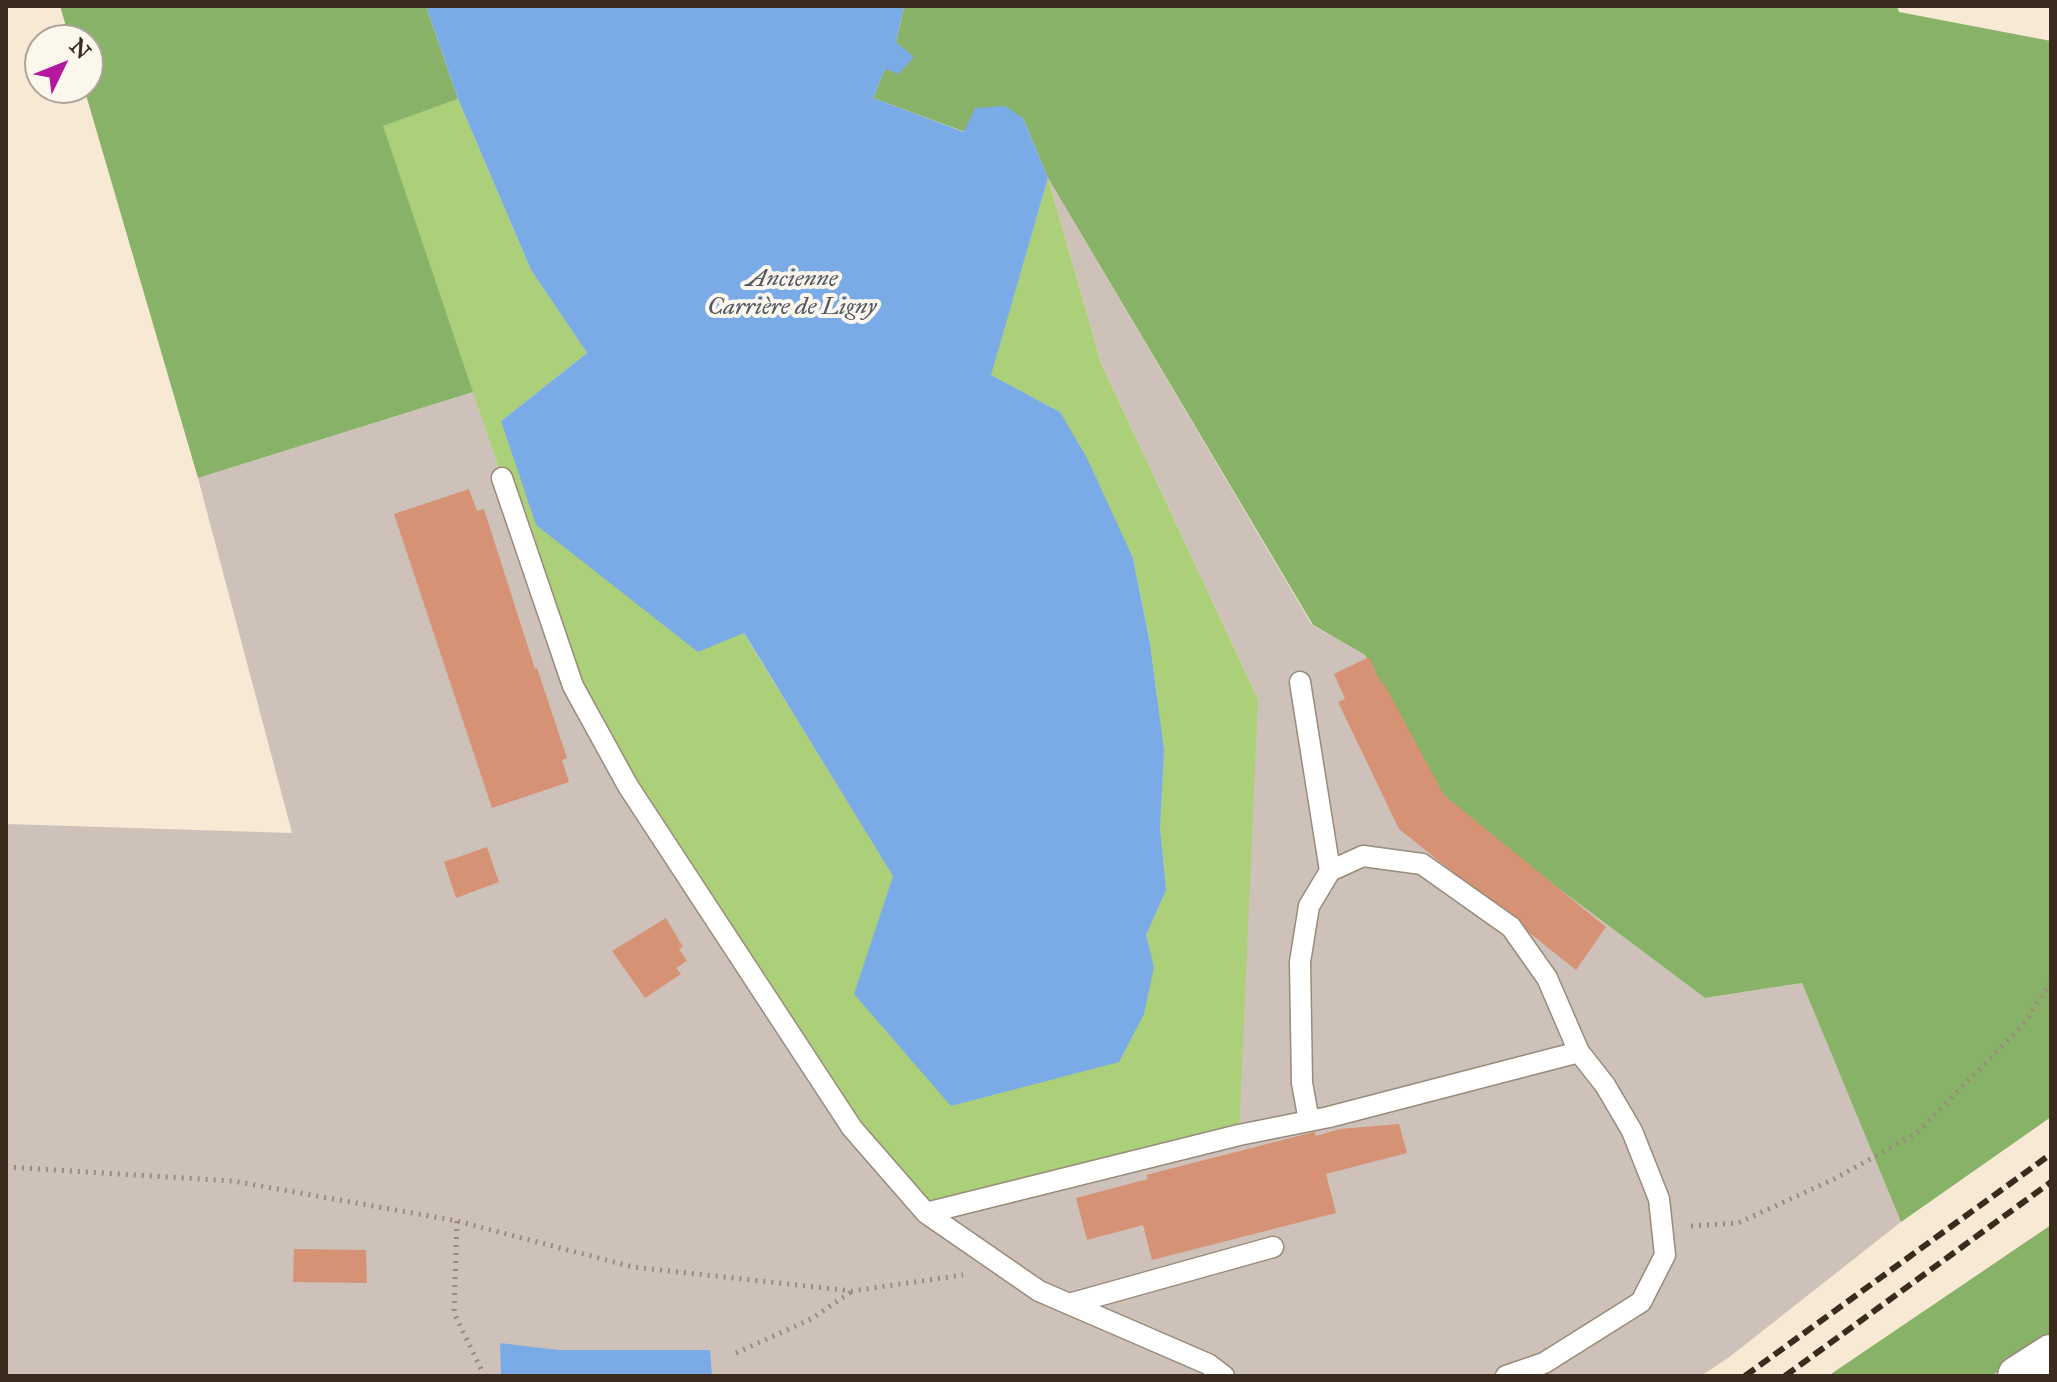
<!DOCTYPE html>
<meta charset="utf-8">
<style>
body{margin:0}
#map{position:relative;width:2057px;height:1382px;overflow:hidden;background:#f7e9d4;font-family:"IM FELL Great Primer",serif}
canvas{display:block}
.frame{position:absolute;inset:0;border:8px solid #3b2a1e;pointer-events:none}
.north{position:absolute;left:24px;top:24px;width:80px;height:80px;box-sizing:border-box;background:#fbf7ec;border:2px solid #aea59a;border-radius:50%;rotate:47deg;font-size:22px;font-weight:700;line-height:32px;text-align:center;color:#3b2a1e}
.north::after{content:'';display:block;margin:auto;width:28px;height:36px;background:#b5179e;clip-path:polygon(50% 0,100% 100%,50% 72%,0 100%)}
</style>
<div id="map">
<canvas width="2057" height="1382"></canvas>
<div class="frame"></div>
<div class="north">N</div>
</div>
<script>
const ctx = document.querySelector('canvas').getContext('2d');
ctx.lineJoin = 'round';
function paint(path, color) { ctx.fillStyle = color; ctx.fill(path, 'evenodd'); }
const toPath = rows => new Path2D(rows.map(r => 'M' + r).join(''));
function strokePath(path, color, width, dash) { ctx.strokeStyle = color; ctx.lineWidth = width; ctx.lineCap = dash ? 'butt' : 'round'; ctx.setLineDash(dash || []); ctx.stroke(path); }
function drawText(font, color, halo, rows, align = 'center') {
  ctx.font = font + ' "IM FELL Great Primer",serif'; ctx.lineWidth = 8; ctx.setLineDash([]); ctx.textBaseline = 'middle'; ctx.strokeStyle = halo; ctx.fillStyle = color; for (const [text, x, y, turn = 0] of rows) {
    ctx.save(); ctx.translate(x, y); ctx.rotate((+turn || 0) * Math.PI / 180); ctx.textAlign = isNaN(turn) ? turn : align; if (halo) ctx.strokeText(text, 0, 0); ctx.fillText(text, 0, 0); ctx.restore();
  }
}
const industrial = toPath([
 [1048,178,1312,625,1365,655,1446,804,1705,998,1802,983,1901,1222,1732,1355,1701,1376,6,1376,6,824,292,833,198,478,473,392,573,686,1258,699,1101,363]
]);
const green = toPath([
 [458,99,531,270,587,353,501,421,743,632,893,876,854,994,1119,1062,1129,1042,1154,967,1146,935,1166,890,1160,828,1164,750,1150,643,1133,558,1060,412,990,375,1048,178,1101,363,1258,699,1239,1135,926,1213,852,1128,573,686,382,126]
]);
const forest = toPath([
 [60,6,426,6,458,99,383,126,473,392,198,478,84,88,88,88,88,40,70,40],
 [904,6,1897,6,1899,12,2051,41,2051,1117,1901,1222,1802,983,1705,998,1446,804,1365,655,1313,625,1048,178,1023,118,965,132,873,98,896,42],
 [2051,1225,2051,1338,1991,1376,1828,1376]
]);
const water = toPath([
 [426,6,904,6,896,42,914,57,899,74,885,69,873,98,964,132,975,108,1005,106,1023,118,1048,178,991,375,1060,412,1087,458,1133,558,1150,643,1164,750,1160,828,1166,890,1146,935,1154,967,1144,1014,1119,1062,951,1106,854,994,893,876,744,633,698,652,536,525,501,421,587,353,531,270,458,99],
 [500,1343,558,1350,710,1350,712,1376,501,1376]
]);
const building = toPath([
 [469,489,477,511,484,509,535,669,537,668,567,758,562,760,569,782,492,808,394,514],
 [1369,657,1381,683,1383,682,1444,795,1606,927,1576,970,1399,829,1338,702,1345,699,1334,674],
 [487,847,499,882,456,898,444,862],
 [666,918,683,947,679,949,687,961,676,968,681,974,645,998,612,951],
 [1399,1124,1407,1153,1326,1174,1336,1213,1152,1260,1143,1225,1087,1240,1076,1198,1148,1179,1146,1175,1314,1132,1316,1136,1340,1129],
 [294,1249,366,1250,367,1283,293,1282]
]);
const path = toPath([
 [6,1167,233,1181,457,1221,633,1267,852,1291,963,1275],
 [457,1221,454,1313,482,1371],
 [1691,1226,1738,1223,1834,1179,1917,1133,2022,1026,2051,982],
 [736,1353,811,1319,851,1292]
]);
const lane = toPath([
 [502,478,573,686,628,786,852,1128,926,1213,1039,1291,1208,1364,1224,1376],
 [1300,682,1330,871],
 [1309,1121,1302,1083,1300,962,1309,906,1330,871,1363,856,1422,864,1511,927,1547,978,1579,1052],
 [926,1213,1239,1135,1329,1117,1579,1052,1605,1085,1632,1131,1659,1199,1665,1255,1641,1302,1544,1363,1506,1376],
 [1069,1304,1273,1247]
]);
const street = toPath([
 [2018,1376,2051,1355]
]);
const rail = toPath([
 [1745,1376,2051,1154],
 [1785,1376,2051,1182]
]);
const waterNames = [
 ["Ancienne",792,280],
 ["Carrière de Ligny",792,308]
];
paint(industrial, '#cec1ba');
paint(green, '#acd079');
paint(forest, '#89b269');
paint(water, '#7babe6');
paint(building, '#d69275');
strokePath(lane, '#998a79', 23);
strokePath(street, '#998a79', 43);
strokePath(path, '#998a79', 5, [2, 6]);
strokePath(lane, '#fff', 20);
strokePath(street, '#fff', 40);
strokePath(rail, '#3b2a1e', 6, [12, 6]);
drawText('italic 24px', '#515764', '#fbf7ec', waterNames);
</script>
